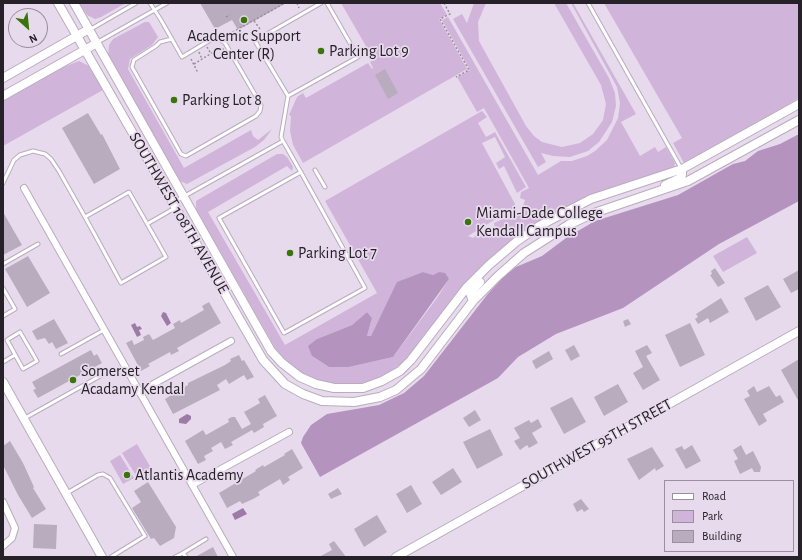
<!DOCTYPE html>
<style>
body{margin:0}
#map{position:relative;width:802px;height:560px;overflow:hidden;background:#e8daed;font-family:"Alegreya Sans",sans-serif}
canvas{display:block}
.frame{position:absolute;inset:0;border:4px solid #262128;pointer-events:none}
.legend{position:absolute;left:664px;top:480px;width:130px;height:72px;box-sizing:border-box;background:#e8daed;border:1px solid #9a909e;margin:0;padding:5px 7px;list-style:none;font-size:12px;color:#262128}
.legend li{display:flex;align-items:center;gap:8px;height:20px}
.legend b{width:20px;border:1px solid #9a909e}
.north{position:absolute;left:8px;top:8px;width:40px;height:40px;box-sizing:border-box;background:#e8daed;border:1px solid #9a909e;border-radius:50%;rotate:153deg;font-size:11px;font-weight:700;line-height:16px;text-align:center;color:#262128}
.north::after{content:'';display:block;margin:auto;width:14px;height:18px;background:#3a750a;clip-path:polygon(50% 0,100% 100%,50% 72%,0 100%)}
</style>
<div id="map">
<canvas width="802" height="560"></canvas>
<div class="frame"></div>
<ul class="legend">
<li><b style="height:5px;background:#fff"></b>Road</li>
<li><b style="height:11px;background:#d0b4da"></b>Park</li>
<li><b style="height:11px;background:#b9acbe"></b>Building</li>
</ul>
<div class="north">N</div>
</div>
<script>
const ctx = document.querySelector('canvas').getContext('2d');
ctx.lineJoin = 'round';
function paint(path, color) { ctx.fillStyle = color; ctx.fill(path, 'evenodd'); }
const toPath = rows => new Path2D(rows.map(r => 'M' + r).join(''));
function strokePath(path, color, width, dash) { ctx.strokeStyle = color; ctx.lineWidth = width; ctx.lineCap = dash ? 'butt' : 'round'; ctx.setLineDash(dash || []); ctx.stroke(path); }
function drawText(font, color, halo, rows, align = 'center') {
  ctx.font = font + ' "Alegreya Sans",sans-serif'; ctx.lineWidth = 3.5; ctx.setLineDash([]); ctx.textBaseline = 'middle'; ctx.strokeStyle = halo; ctx.fillStyle = color; for (const [text, x, y, turn = 0] of rows) {
    ctx.save(); ctx.translate(x, y); ctx.rotate((+turn || 0) * Math.PI / 180); ctx.textAlign = isNaN(turn) ? turn : align; if (halo) ctx.strokeText(text, 0, 0); ctx.fillText(text, 0, 0); ctx.restore();
  }
}
const green = toPath([
 [79,3,126,3,101,17,95,19,87,15],
 [341,3,440,3,447,15,439,19,467,69,303,163,293,145,290,131,291,116,289,115,297,97,303,93,306,98,368,63,372,69,373,68,370,62,374,60],
 [474,3,486,3,478,22,479,41,526,126,534,136,542,142,562,147,580,143,593,134,603,120,606,104,601,85,554,3,566,3,609,78,615,93,616,106,612,122,599,142,588,151,570,157,553,156,541,153,546,162,538,167,453,19,462,14,467,23],
 [571,3,573,3,636,114,621,122,640,156,655,147,658,152,666,147,675,163,674,168,587,197,537,223,511,241,464,284,406,360,387,375,360,384,339,385,320,382,303,375,291,366,275,348,196,209,196,201,277,154,283,154,287,157,293,167,292,171,287,166,208,212,285,345,377,293,325,201,482,111,487,117,478,123,486,137,495,132,526,187,517,193,504,166,499,169,496,163,505,157,495,137,482,143,515,204,514,208,468,236,473,238,479,233,481,237,495,230,494,223,514,214,520,215,525,200,520,198,521,192,529,188,484,108,477,112,457,77,470,70,442,20,448,17,538,175,561,161,572,161,587,156,595,151,607,140,618,118,620,103,617,87],
 [423,272,433,275,439,272,449,279,437,298,393,357,349,367,329,367,312,356,317,339,352,325,367,312,372,318,367,336,371,336,398,282],
 [604,3,799,3,799,98,742,132,684,163,673,143,682,138],
 [145,22,149,22,158,37,152,45,130,59,128,69,184,168,251,130,253,136,258,140,272,129,264,140,255,147,187,184,180,181,167,159,108,55,109,45,113,39],
 [79,61,89,66,103,90,3,146,3,100,61,68],
 [747,237,757,253,723,272,713,256],
 [137,444,151,468,137,477,122,453],
 [120,455,134,478,123,484,110,461]
]);
const forest = toPath([
 [799,134,799,201,719,244,623,308,556,334,518,357,498,378,320,477,301,443,303,437,311,425,327,414,379,405,404,393,424,376,487,295,504,276,516,267,542,256,566,238,595,221,678,195,733,164,745,161,758,151,780,144],
 [423,272,433,275,439,272,445,273,449,279,393,357,349,367,329,367,312,356,308,346,317,339,352,325,367,312,372,318,367,336,371,336,397,282]
]);
const water = toPath([
 [163,312,166,313,171,323,167,326,161,316],
 [135,323,137,327,140,326,142,329,139,330,141,335,137,337,131,325],
 [187,414,191,416,191,419,186,424,179,423,179,419],
 [243,508,247,514,235,520,232,514]
]);
const building = toPath([
 [200,3,286,3,238,30,232,20,215,29],
 [385,69,398,93,388,99,375,75],
 [88,113,101,135,102,134,120,169,94,184,62,128],
 [3,212,22,245,3,255],
 [28,256,50,293,27,307,5,269],
 [715,268,725,283,718,287,710,275,712,274,711,271],
 [799,270,799,289,791,293,783,279],
 [768,285,781,307,756,321,744,298],
 [721,298,729,312,710,323,708,318,698,324,695,319,698,317,696,314],
 [209,302,221,323,177,348,179,351,171,355,170,352,148,364,150,366,141,371,126,343,132,340,134,345,144,340,143,337,149,334,153,340,175,328,173,324,180,320,181,323,204,310,202,306],
 [54,319,68,343,56,349,52,342,49,344,45,338,37,340,32,331],
 [628,319,631,324,625,327,623,321],
 [690,323,705,355,680,367,665,335],
 [574,345,580,356,571,361,565,350],
 [647,345,652,353,646,356,660,380,643,390,633,373,643,367,635,351],
 [91,350,94,356,97,354,102,363,38,398,33,390,36,389,32,382],
 [549,351,553,359,536,369,532,361],
 [239,355,242,361,244,360,254,377,247,380,244,375,229,384,226,379,217,385,220,390,173,414,165,399,188,385,188,383,225,365,231,361,230,359],
 [799,359,799,402,781,370],
 [618,384,628,402,604,416,594,397],
 [754,386,757,392,769,386,776,397,780,395,784,402,763,414,767,421,759,426,744,399,750,396,747,391],
 [265,395,277,416,263,424,264,427,254,433,252,430,231,442,233,445,225,449,221,442,211,448,213,451,204,456,206,460,198,464,185,441,203,430,206,435,229,422,228,419,232,417,235,417,242,429,251,424,244,412,260,403,258,399],
 [572,397,586,422,564,434,550,408],
 [475,410,481,420,469,427,463,418],
 [538,419,542,427,532,433,538,443,529,448,527,445,520,450,514,441,520,438,514,428,529,420,531,423],
 [490,429,503,455,477,469,463,442],
 [10,441,23,463,34,487,33,488,46,509,32,518,18,495,3,465,3,446],
 [692,445,701,461,686,469,675,449,682,446,684,450],
 [741,445,746,455,753,451,761,467,760,472,754,472,752,468,740,474,734,461,738,459,733,450],
 [652,447,664,466,656,471,655,468,639,480,627,459],
 [292,449,303,468,288,477,290,480,283,485,280,479,258,492,260,495,253,499,242,504,240,501,227,508,219,493,256,471,255,470,263,465,264,467,285,455,284,454],
 [453,468,462,482,441,495,432,482],
 [148,482,176,527,174,538,160,546,154,538,151,539,132,508,141,502,134,491],
 [411,485,422,504,407,513,396,494],
 [338,488,342,494,331,499,328,494],
 [581,499,589,509,584,512,582,509,577,512,573,504],
 [377,515,387,532,364,547,354,529],
 [34,524,57,525,56,549,33,548],
 [334,541,346,557,319,557,332,550,329,544],
 [213,547,218,557,195,557]
]);
const path = toPath([
 [297,3,299,8],
 [444,3,450,14,440,19,469,70,456,77],
 [226,17,230,15],
 [254,21,260,29],
 [239,29,245,38],
 [229,34,285,3],
 [207,47,211,54],
 [199,52,202,59],
 [191,59,198,73],
 [194,64,215,51,224,49]
]);
const lane = toPath([
 [150,3,161,20,182,57,212,39,219,39,225,43,261,105,260,111,256,116,186,156,181,154,132,67,134,60,156,46,160,42,172,39],
 [588,3,681,168],
 [91,29,136,3],
 [98,42,167,3],
 [288,96,358,57,327,3],
 [315,170,325,187],
 [301,172,219,218,284,333,365,288,303,176,283,141,281,137,288,96,255,41,321,3],
 [3,183,14,160,20,155,33,151,45,154,51,159,59,171,85,217,95,235,121,283,166,257,129,192,85,217],
 [174,202,283,141],
 [147,224,175,208],
 [3,264,38,244],
 [3,288,15,309,3,316],
 [20,332,37,361,23,369,7,340,20,332],
 [61,354,104,330],
 [3,362,15,355],
 [25,418,109,371],
 [67,493,98,475,103,474,110,478,145,536,111,557],
 [183,553,206,539],
 [175,557,183,553,186,557]
]);
const street = toPath([
 [24,188,233,557],
 [139,392,231,341],
 [192,485,289,432],
 [3,502,15,528,12,538,3,546]
]);
const secondary = toPath([
 [58,3,263,360,285,384,303,394,322,401,354,402,380,397,396,390,421,369,473,301,498,276,524,253,568,225,594,213,688,181,799,120],
 [74,3,271,351,282,363,300,377,316,384,334,388,363,388,382,381,400,371,411,360,467,287,489,265,516,242,539,226,591,199,682,169,799,104],
 [3,78,89,29],
 [3,96,97,43],
 [665,185,680,178,682,175,682,169],
 [473,301,470,293,480,282],
 [3,382,102,557],
 [396,557,799,331]
]);
const markers = [
 [244,20,4,"#3a750a"],
 [321,51,4,"#3a750a"],
 [174,100,4,"#3a750a"],
 [468,222,4,"#3a750a"],
 [290,253,4,"#3a750a"],
 [73,380,4,"#3a750a"],
 [127,475,4,"#3a750a"]
];
const poiNames = [
 ["Academic Support",244,36,"center"],
 ["Center (R)",244,54,"center"],
 ["Parking Lot 9",329,51],
 ["Parking Lot 8",182,100],
 ["Miami-Dade College",476,213],
 ["Kendall Campus",476,231],
 ["Parking Lot 7",298,253],
 ["Somerset",81,371],
 ["Acadamy Kendal",81,389],
 ["Atlantis Academy",135,475]
];
const streetNames = [
 ["SOUTHWEST 108TH AVENUE",179,213,60],
 ["SOUTHWEST 95TH STREET",597,444,-29]
];
paint(green, '#d0b4da');
paint(forest, '#b493bf');
paint(water, '#9c7ca7');
paint(building, '#b9acbe');
strokePath(lane, '#baacbf', 5);
strokePath(street, '#baacbf', 8);
strokePath(secondary, '#baacbf', 10);
strokePath(path, '#998e9d', 1.5, [2, 2]);
strokePath(lane, '#fff', 3);
strokePath(street, '#fff', 6);
strokePath(secondary, '#fff', 8);
for (const [x, y, r, color] of markers) { const dot = new Path2D(); dot.arc(x, y, r, 0, 2 * Math.PI); ctx.fillStyle = color; ctx.fill(dot); strokePath(dot, '#e8daed', 1.5); }
drawText('16px', '#262128', '#e8daed', poiNames, 'left');
drawText('16px', '#262128', '#e8daed', streetNames);
</script>
